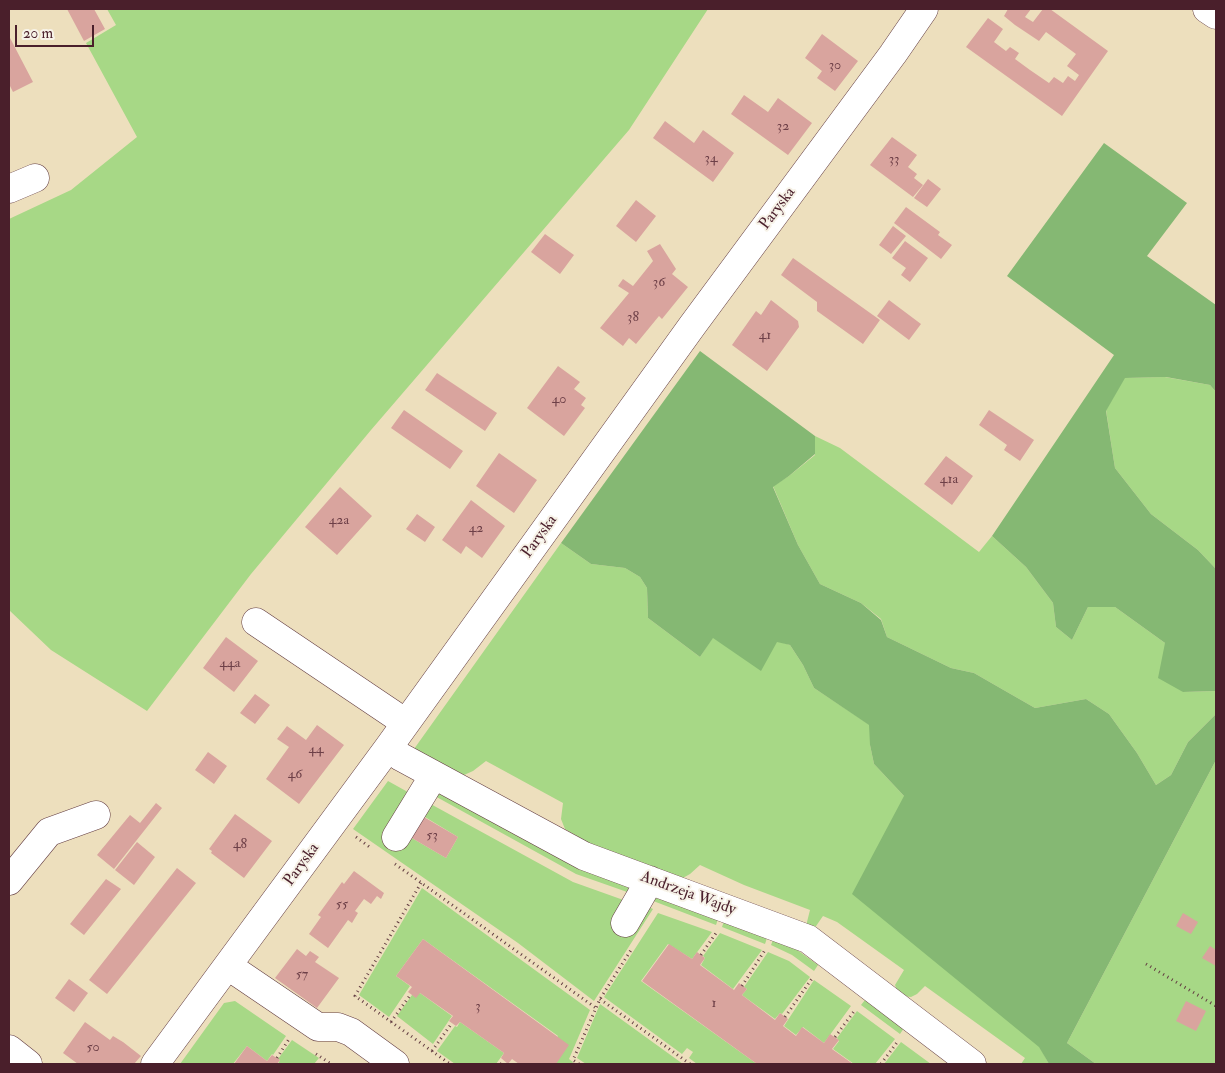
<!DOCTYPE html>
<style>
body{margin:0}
#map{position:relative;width:1225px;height:1073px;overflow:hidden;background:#eddfbd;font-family:"IM FELL Double Pica",serif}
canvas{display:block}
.frame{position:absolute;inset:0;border:10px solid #4a1f2b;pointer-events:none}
.scale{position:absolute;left:15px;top:25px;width:79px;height:22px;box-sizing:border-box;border:2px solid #4a1f2b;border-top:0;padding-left:6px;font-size:15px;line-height:18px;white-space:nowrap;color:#4a1f2b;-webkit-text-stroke:4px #f7f3e8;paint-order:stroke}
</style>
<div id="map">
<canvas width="1225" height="1073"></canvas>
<div class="frame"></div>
<div class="scale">20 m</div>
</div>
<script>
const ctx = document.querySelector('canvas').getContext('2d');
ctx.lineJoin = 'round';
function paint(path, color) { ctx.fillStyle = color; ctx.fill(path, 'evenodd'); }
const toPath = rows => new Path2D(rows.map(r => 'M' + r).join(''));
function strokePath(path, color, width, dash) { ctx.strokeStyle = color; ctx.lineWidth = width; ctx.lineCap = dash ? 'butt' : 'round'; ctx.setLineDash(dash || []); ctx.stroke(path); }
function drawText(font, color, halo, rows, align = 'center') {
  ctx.font = font + ' "IM FELL Double Pica",serif'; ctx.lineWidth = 4; ctx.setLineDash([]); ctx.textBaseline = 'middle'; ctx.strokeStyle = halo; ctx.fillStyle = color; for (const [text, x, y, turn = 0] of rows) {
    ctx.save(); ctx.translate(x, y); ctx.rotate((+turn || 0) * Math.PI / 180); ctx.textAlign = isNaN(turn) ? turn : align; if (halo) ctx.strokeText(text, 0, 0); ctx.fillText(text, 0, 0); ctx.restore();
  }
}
const green = toPath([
 [107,9,708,9,629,130,371,430,251,574,147,711,51,650,9,610,9,219,71,190,137,137,86,43,116,25],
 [1165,377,1210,385,1216,392,1216,569,1198,550,1151,514,1115,468,1106,410,1124,378],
 [815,436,840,448,979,552,992,536,1026,567,1053,603,1056,627,1072,640,1088,607,1115,607,1165,643,1183,692,1216,691,1216,714,1188,742,1171,775,1156,785,1137,753,1109,714,1086,699,1035,708,974,673,951,668,887,637,881,619,861,603,820,584,798,545,773,486,789,476,815,455],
 [561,543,591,564,625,568,640,577,647,588,648,618,700,657,713,637,778,641,790,645,803,665,814,688,870,725,870,745,874,764,904,796,1049,1064,1021,1064,1025,1058,925,986,917,994,911,997,903,996,897,990,895,985,904,970,837,922,823,916,814,929,806,926,810,910,744,885,700,865,690,874,681,879,588,843,565,829,561,819,563,803,486,761,473,771,464,775,414,749],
 [1216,760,1216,1064,1096,1064,1067,1043],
 [388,781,415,796,405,834,446,858,458,837,420,814,427,802,573,882,629,902,644,905,653,909,594,1001,518,943,353,829],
 [443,793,626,884,630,888,630,893,576,874,433,795],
 [422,888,590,1010,569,1059,573,1062,572,1064,538,1064,558,1036,423,939,396,976,410,986,389,1017,359,995],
 [658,896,718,919,716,925,648,899],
 [658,913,712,932,692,959,668,944,641,981,757,1064,697,1064,689,1058,693,1052,687,1048,682,1054,604,997],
 [724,921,767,938,765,944,722,927],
 [720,933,762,950,733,989,701,965,705,958,703,956],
 [773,940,793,947,818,965,814,971,792,955,771,945],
 [768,952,789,961,810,977,782,1014,780,1013,775,1019,742,995,747,989,744,987],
 [814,980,851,1006,824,1043,803,1027,796,1035,784,1026],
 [420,993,452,1016,433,1044,397,1016,412,995],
 [865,1000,904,1028,900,1034,861,1005],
 [235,1001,286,1036,273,1055,272,1054,267,1061,247,1046,233,1064,180,1064,224,1003],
 [600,1004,683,1064,586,1064,577,1058],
 [857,1011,895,1039,875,1064,854,1064,833,1049,839,1041,837,1038],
 [460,1022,504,1053,496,1064,455,1064,437,1051,455,1026,457,1027],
 [292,1040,319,1058,314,1064,278,1064,280,1060,278,1059],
 [901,1042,931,1064,884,1064]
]);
const forest = toPath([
 [1104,143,1187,203,1147,256,1216,305,1216,392,1210,385,1166,377,1125,378,1106,411,1115,468,1151,514,1198,550,1216,569,1216,691,1183,692,1158,678,1165,643,1115,607,1088,607,1072,640,1056,627,1053,603,1026,567,992,536,1114,355,1007,276],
 [700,351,815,436,815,454,789,476,773,487,798,545,820,584,861,603,881,620,887,637,951,668,974,673,1035,708,1086,699,1109,714,1137,753,1156,785,1171,775,1188,742,1216,714,1216,760,1067,1043,1096,1064,1049,1064,1039,1047,852,894,904,796,874,764,870,745,869,725,814,688,803,665,790,645,777,642,761,671,713,638,700,657,648,618,647,588,640,577,625,568,591,564,561,543]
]);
const building = toPath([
 [67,9,94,9,105,29,84,41],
 [1008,9,1031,9,1025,17,1033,22,1043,9,1050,9,1108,51,1062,116,966,47,988,18,1003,29,994,42,1006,51,1010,47,1019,53,1015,59,1030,70,1049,83,1054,77,1063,83,1068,76,1075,81,1079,75,1067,66,1076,54,1046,32,1039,41,1015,25,1004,16],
 [822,34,858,61,835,91,817,78,822,71,805,58],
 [9,36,33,82,13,92,9,84],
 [744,95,768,112,778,98,812,123,788,155,731,114],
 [665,121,694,143,703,130,734,153,713,182,653,138],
 [892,137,917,155,908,167,917,174,914,178,923,185,913,197,870,165],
 [928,179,941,189,927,207,914,198],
 [636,200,656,216,636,242,616,226],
 [906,207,940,232,938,235,952,245,941,259,894,223],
 [893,226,906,236,891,254,879,245],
 [545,234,574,255,560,274,531,252],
 [905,241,928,258,910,282,901,275,906,268,892,258],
 [660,244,676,269,672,274,688,287,662,319,659,316,636,344,629,338,623,346,600,328,629,293,618,286,623,279,633,286,653,261,647,251],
 [793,258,880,320,863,344,817,311,817,302,781,275],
 [771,300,798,321,799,327,767,371,732,345,756,311,761,315],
 [889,300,921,324,909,340,877,316],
 [558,366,580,382,574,389,586,398,581,405,585,408,564,436,527,408],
 [437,373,497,413,485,431,425,390],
 [404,410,463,451,450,469,391,428],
 [989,410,1034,440,1020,461,1004,450,1007,445,979,425],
 [499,453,537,480,514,513,476,486],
 [946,456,973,476,952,505,924,484],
 [340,487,372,516,337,555,305,527],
 [471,500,505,526,482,558,466,546,461,554,442,540],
 [417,514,435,527,425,542,406,529],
 [226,637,258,661,234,692,203,668],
 [255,694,270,705,255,724,240,713],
 [317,725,344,745,299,804,266,779,289,747,277,739,287,726,306,740],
 [208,752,227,766,214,784,195,770],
 [156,803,162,808,114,869,97,855,130,815,140,823],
 [417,813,458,837,446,858,405,834],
 [235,814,272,841,244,878,211,853,212,851,209,849],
 [137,842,155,857,134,885,115,870],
 [177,868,196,883,107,994,89,980],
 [354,871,384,893,381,899,377,896,371,904,364,899,355,911,358,913,352,923,348,920,328,948,309,934,321,917,318,915,342,882,344,884],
 [106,879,121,889,84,935,70,924],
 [1183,913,1198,922,1191,934,1176,926],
 [423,939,569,1045,556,1064,519,1064,512,1059,508,1064,501,1058,504,1053,460,1022,456,1026,449,1021,453,1016,420,993,416,998,408,992,412,987,396,976],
 [669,944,692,959,697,952,705,958,700,965,734,990,739,983,747,989,742,995,775,1020,780,1013,788,1019,783,1026,796,1036,802,1027,824,1043,830,1034,839,1040,832,1049,853,1064,757,1064,642,981],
 [1210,946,1216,950,1216,966,1202,958],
 [297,949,306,956,310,951,319,957,315,962,339,978,317,1008,275,978],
 [69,979,88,993,74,1012,55,998],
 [1186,1001,1206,1011,1196,1031,1176,1021],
 [85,1022,110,1040,113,1036,123,1042,141,1056,134,1064,78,1064,63,1053],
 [247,1046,267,1061,272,1055,280,1060,277,1064,234,1064]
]);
const path = toPath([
 [356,837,371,848],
 [395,864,596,1008],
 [421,883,355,996,450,1064],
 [701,955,716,933],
 [1146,964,1216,1006],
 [742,986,765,950],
 [600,999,690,1064],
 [785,1017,813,977],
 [391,1022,411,994],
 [835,1037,855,1010],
 [432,1051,452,1023],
 [316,1054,331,1064],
 [277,1058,289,1039],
 [501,1064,504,1061],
 [579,1064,573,1060,600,999,631,950],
 [881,1064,898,1041]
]);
const minor = toPath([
 [1207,9,1216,15],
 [9,189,35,178],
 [256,622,406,723],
 [388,748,401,757,584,856,808,939,972,1064],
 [396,837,434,775],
 [9,881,49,832,96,815],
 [625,923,650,880],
 [228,966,318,1027,338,1027,351,1032,395,1064],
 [9,1049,28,1064],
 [155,1064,388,748,692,326,893,54,924,9]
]);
const numberNames = [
 ["30",835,66],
 ["32",783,127],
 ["34",711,159],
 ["33",894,160],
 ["36",659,283],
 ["38",633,318],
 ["41",765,336],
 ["40",559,400],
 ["41a",949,480],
 ["42a",339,521],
 ["42",476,529],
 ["44a",230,664],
 ["44",316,750],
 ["46",295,775],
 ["53",432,836],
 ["48",240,845],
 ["55",342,905],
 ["57",302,975],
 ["1",714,1004],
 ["3",478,1007],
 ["50",93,1048]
];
const streetNames = [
 ["Paryska",778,209,-53],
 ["Paryska",540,537,-54],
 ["Paryska",302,865,-54],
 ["Andrzeja Wajdy",688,894,20]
];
paint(green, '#a7d886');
paint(forest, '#85b873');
paint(building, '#d9a49e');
strokePath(minor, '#623c41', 29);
strokePath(path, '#623c41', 3, [1, 4]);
strokePath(minor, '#fff', 28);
drawText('14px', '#6e4048', null, numberNames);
drawText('16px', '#4a1f2b', '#f7f3e8', streetNames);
</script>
